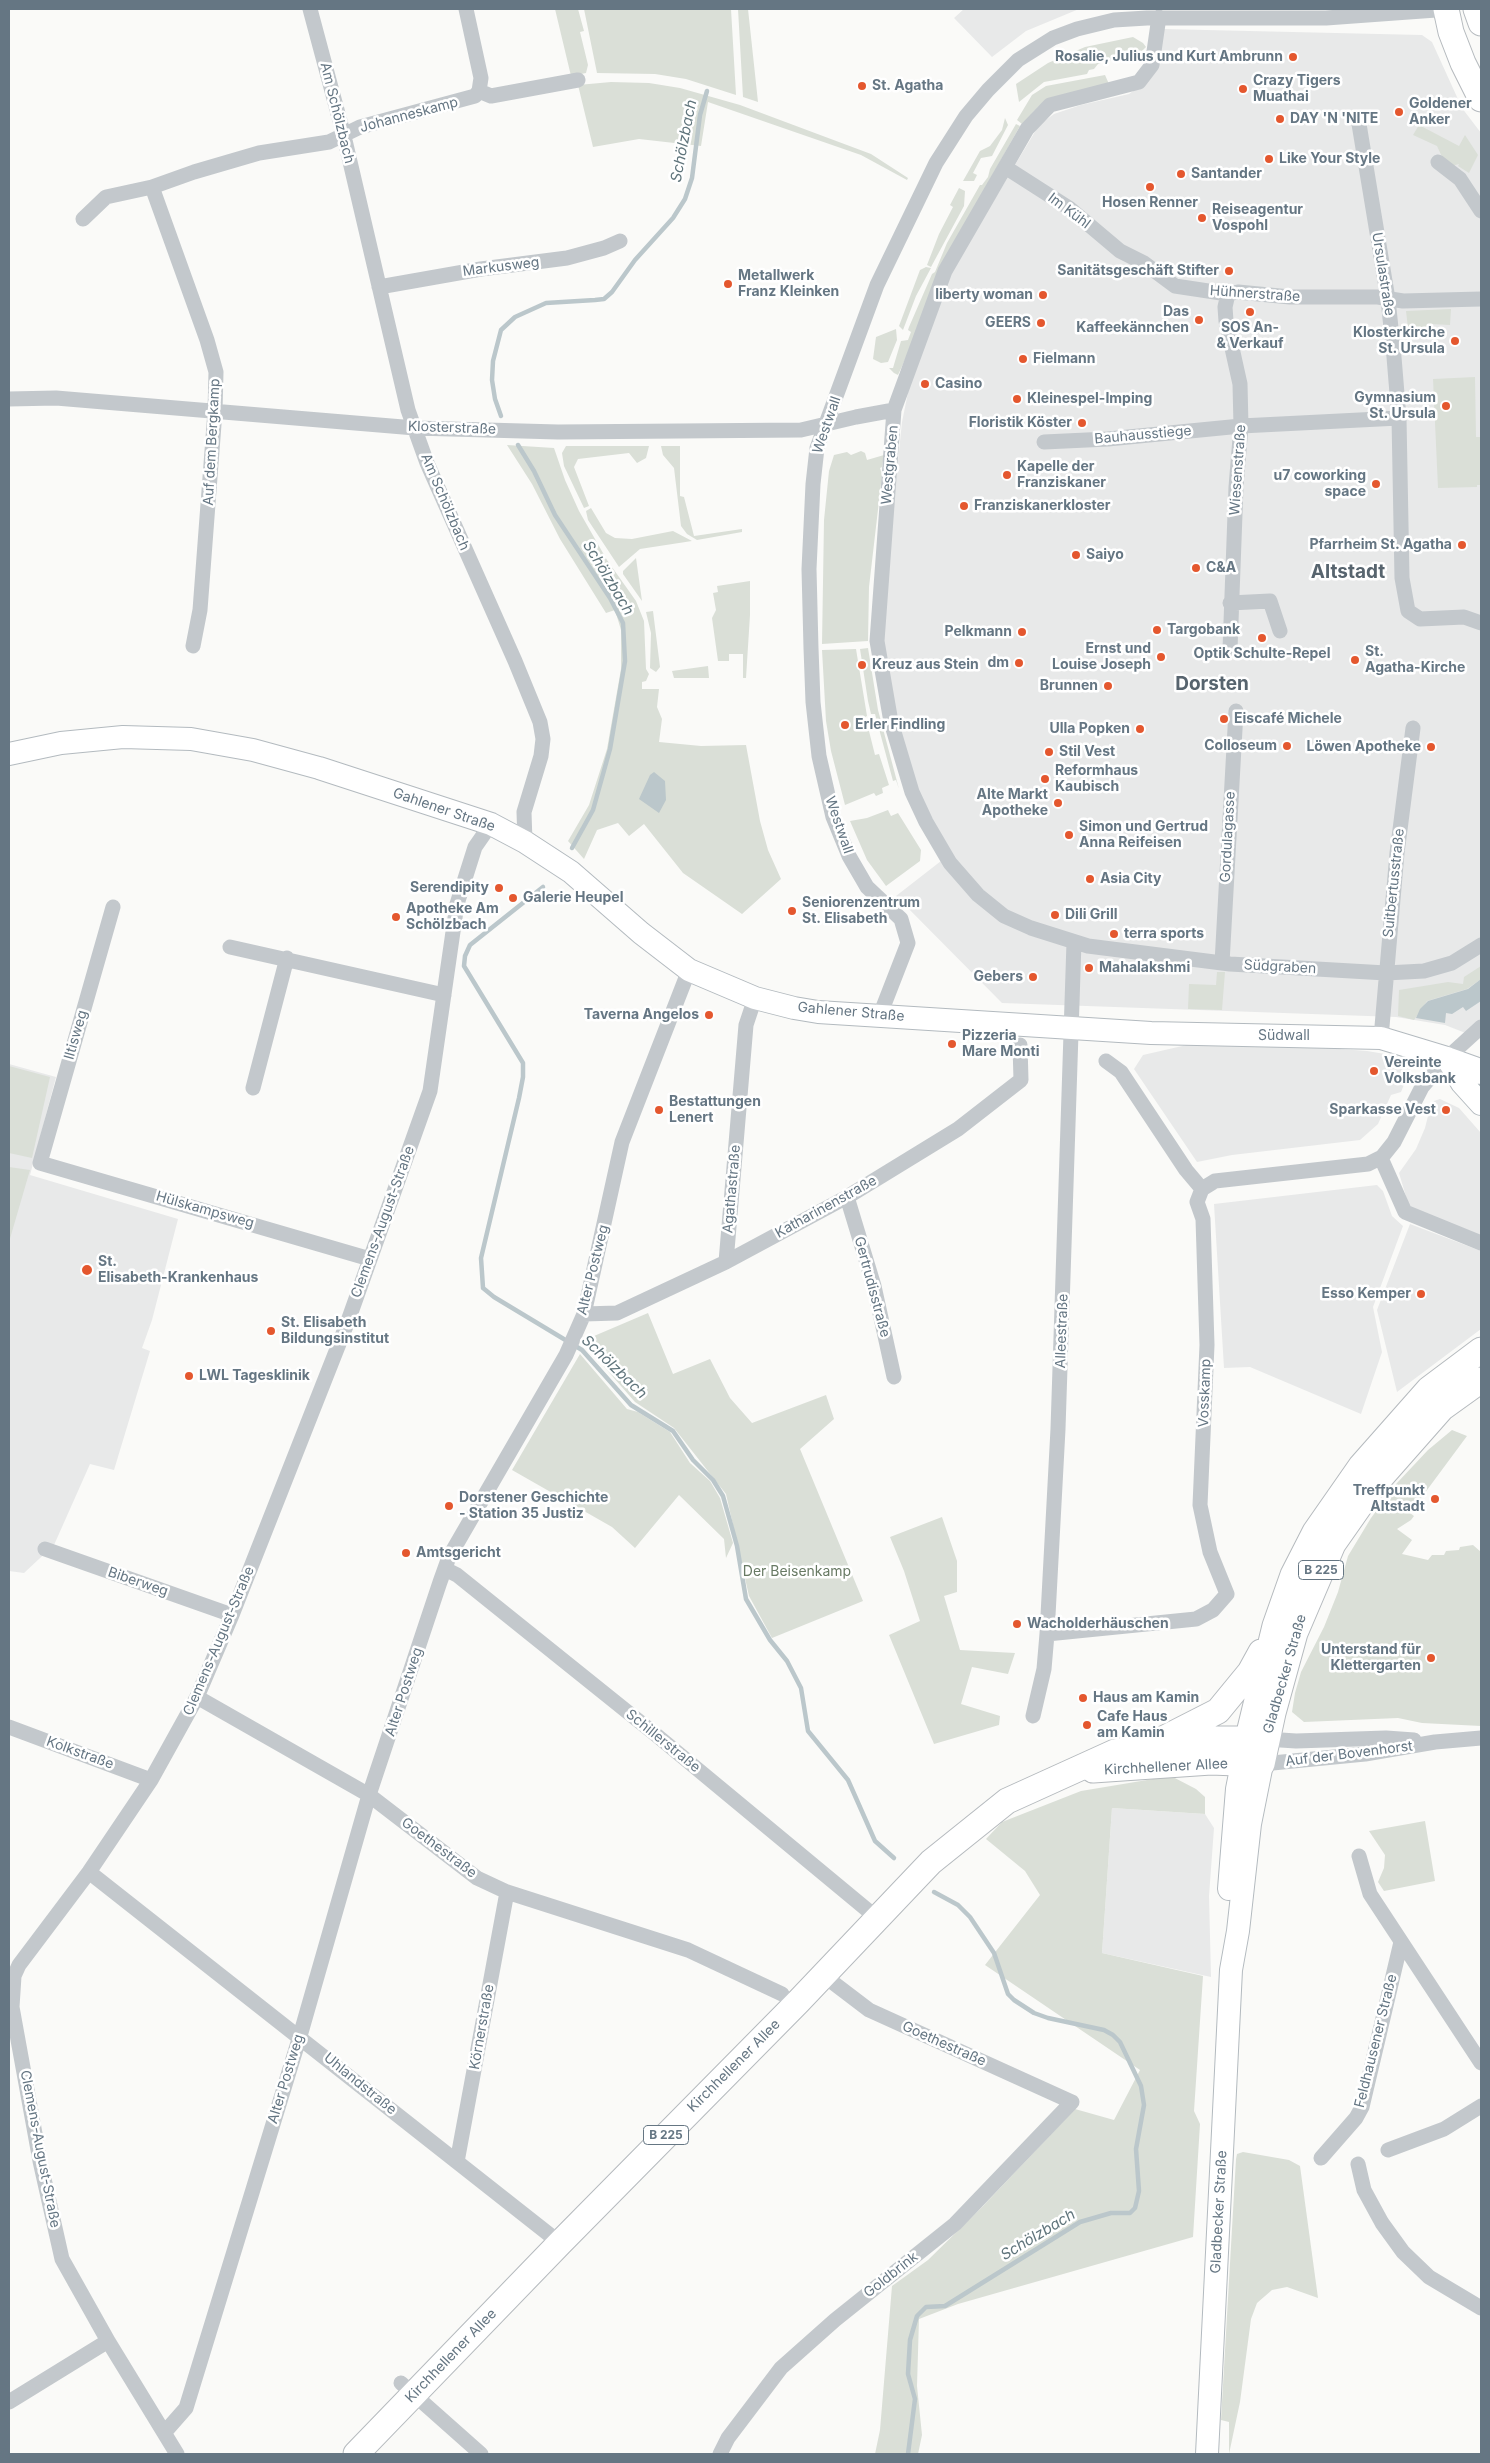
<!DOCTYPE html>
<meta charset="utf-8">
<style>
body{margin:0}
#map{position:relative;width:1490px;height:2463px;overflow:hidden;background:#fafaf8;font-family:Inter,sans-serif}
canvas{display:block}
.frame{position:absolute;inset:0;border:10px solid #657683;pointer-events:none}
</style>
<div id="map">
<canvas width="1490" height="2463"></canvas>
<div class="frame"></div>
</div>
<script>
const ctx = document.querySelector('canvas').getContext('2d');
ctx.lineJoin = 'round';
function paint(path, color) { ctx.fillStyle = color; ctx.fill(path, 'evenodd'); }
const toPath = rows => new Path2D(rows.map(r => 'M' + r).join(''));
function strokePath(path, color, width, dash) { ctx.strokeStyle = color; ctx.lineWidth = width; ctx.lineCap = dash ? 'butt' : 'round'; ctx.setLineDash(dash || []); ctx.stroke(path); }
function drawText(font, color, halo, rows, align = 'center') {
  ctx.font = font + ' Inter,sans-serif'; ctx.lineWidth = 5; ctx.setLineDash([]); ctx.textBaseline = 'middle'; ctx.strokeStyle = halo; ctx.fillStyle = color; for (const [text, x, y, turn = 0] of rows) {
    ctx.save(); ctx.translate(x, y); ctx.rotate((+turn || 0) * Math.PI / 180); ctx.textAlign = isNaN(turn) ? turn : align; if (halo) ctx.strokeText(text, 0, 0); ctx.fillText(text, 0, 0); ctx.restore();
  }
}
const built = toPath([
 [964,9,1079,9,1026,31,992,57,954,18],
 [1163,29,1422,35,1432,42,1462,108,1481,133,1481,1039,1445,1025,1396,1017,1002,1003,896,896,941,861,913,781,891,698,883,634,883,606,902,422,913,368,952,270,1039,125,1054,114,1081,105,1129,94,1151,78],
 [1191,1044,1314,1047,1367,1051,1397,1056,1412,1065,1401,1092,1391,1095,1378,1124,1360,1140,1232,1155,1197,1162,1134,1069,1143,1055],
 [9,1064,56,1077,30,1175,178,1219,152,1320,142,1348,150,1351,114,1470,90,1464,54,1545,24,1573,9,1571],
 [1440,1099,1459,1108,1481,1133,1481,1236,1413,1209,1408,1203,1399,1173,1416,1149,1425,1128,1430,1108,1434,1101],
 [1377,1185,1383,1191,1392,1216,1403,1226,1373,1307,1382,1352,1361,1414,1250,1367,1224,1368,1214,1204],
 [1410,1224,1481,1251,1481,1329,1397,1392,1377,1310],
 [1112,1808,1205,1814,1214,1828,1209,1896,1211,1977,1102,1953]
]);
const green = toPath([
 [555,9,578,9,584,31,580,32,588,65,586,73,571,76],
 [584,9,731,9,736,95,686,79,655,74,597,73],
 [738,9,748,9,758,102,743,97],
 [1133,37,1143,43,1146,47,1142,51,1098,64,1094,69,1089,70,1087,74,1044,82,1019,102,1016,84,1048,63,1085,47],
 [1105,75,1109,84,1039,106,1022,124,1017,120,1032,95,1046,86],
 [611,82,649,83,680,88,740,105,871,154,908,178,907,180,861,155,708,102,701,146,639,139,593,147,578,85],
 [1005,118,1008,125,992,156,981,158,973,173,977,175,974,181,963,181,980,151,990,146,1002,130],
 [1016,124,1020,126,980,197,898,375,894,373,889,368,893,368,901,341,908,340,911,332,908,330,909,327,932,274,935,272,947,243,980,185,982,185,988,177,990,169],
 [1419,125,1459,146,1465,135,1478,155,1469,173,1458,166,1459,164,1452,166,1443,159,1437,146,1413,135],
 [959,188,965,191,964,206,931,267,927,265,939,234,953,207,950,205],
 [926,267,931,268,916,296,903,330,899,326,920,270],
 [1451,309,1450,325,1430,324,1430,337,1408,328,1406,311],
 [896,329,897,340,888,362,881,363,873,359,876,337],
 [1475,377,1476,437,1481,437,1481,485,1477,485,1477,487,1438,488,1433,379],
 [507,445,554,448,565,480,579,511,607,560,636,601,644,621,646,669,649,674,646,681,642,682,642,689,659,689,657,707,662,719,659,742,701,746,746,745,760,821,768,850,781,879,742,914,683,873,644,824,629,836,618,823,597,830,584,859,568,841,589,805,607,749,621,669,621,630,615,610,606,613,560,539,532,484],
 [566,446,649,446,646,458,637,463,629,453,578,459,574,467,589,506,584,508,564,466,562,453],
 [661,446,680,446,680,496,684,497,694,536,742,529,742,532,697,540,687,534,681,526,674,468,663,455],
 [861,451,865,453,867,460,884,455,882,467,880,468,882,475,869,587,868,641,822,644,824,520,829,471,834,455,847,452,851,455],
 [591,508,606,533,615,538,632,539,673,531,692,541,640,549,619,567,588,520,586,511],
 [636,558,642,601,623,574,623,571],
 [750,581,750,615,746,678,743,678,743,654,729,654,729,661,718,661,712,618,716,610,713,593,718,592,717,586],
 [653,611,660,667,656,672,650,668,651,633,646,612],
 [868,648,878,710,899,789,896,780,893,781,875,714,871,714,868,701,860,649],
 [856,649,867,716,863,718,862,722,864,726,868,727,875,755,879,754,889,785,882,788,883,793,876,796,874,793,845,805,831,751,826,721,822,650],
 [708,666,709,678,674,678,672,671],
 [888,810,891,816,898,813,921,850,920,861,886,886,867,860,850,821,867,818],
 [1481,966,1481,979,1467,989,1427,1001,1414,1020,1398,1016,1399,990,1448,982,1463,984,1464,977],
 [1217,972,1225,972,1222,1010,1188,1009,1189,984,1216,985],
 [9,1066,50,1077,32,1158,9,1153],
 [9,1167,30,1170,9,1242],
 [648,1313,673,1374,710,1359,730,1398,752,1423,826,1395,834,1419,800,1449,863,1601,772,1638,749,1596,726,1494,674,1428,635,1402,585,1345,590,1341,587,1339],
 [580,1354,627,1409,638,1412,670,1432,690,1463,710,1481,720,1498,733,1543,726,1558,724,1539,679,1495,635,1548,612,1527,512,1470],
 [1452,1430,1467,1436,1410,1513,1414,1516,1411,1520,1397,1529,1412,1540,1402,1554,1428,1560,1432,1555,1444,1555,1446,1551,1459,1550,1460,1547,1473,1545,1481,1552,1481,1726,1422,1723,1398,1718,1304,1722,1292,1712,1295,1693,1301,1672,1324,1627,1338,1592,1348,1556,1371,1518,1397,1483,1428,1450],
 [942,1517,957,1561,957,1592,944,1596,960,1650,1015,1653,1008,1674,972,1667,961,1704,1000,1716,999,1725,934,1744,889,1635,920,1621,904,1571,890,1537],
 [1171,1776,1196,1789,1205,1797,1205,1814,1112,1808,1102,1953,1203,1976,1194,2111,1200,2124,1193,2237,958,2304,919,2319,917,2386,922,2435,918,2454,875,2454,880,2430,892,2286,928,2260,983,2206,1075,2109,1114,2120,1140,2070,985,1965,1040,1895,1025,1871,986,1839,1002,1822,1081,1791],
 [1425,1821,1435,1881,1384,1891,1378,1882,1384,1868,1385,1855,1369,1831],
 [1243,2152,1289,2160,1300,2166,1318,2298,1287,2287,1272,2290,1257,2303,1251,2319,1240,2402,1229,2454,1229,2422,1221,2420,1236,2159,1237,2154]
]);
const water = toPath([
 [654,772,665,781,666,800,659,813,639,799,650,775],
 [1481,979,1481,1001,1466,1011,1463,1007,1452,1014,1446,1013,1445,1023,1416,1018,1420,1009,1428,1001,1468,989]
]);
const stream = toPath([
 [501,416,495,399,492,380,493,361,501,330,515,317,546,303,595,300,604,299,612,292,635,260,673,218,685,199,692,178,700,115,707,91],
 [518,445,534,471,555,515,610,598,623,623,625,661,610,749,593,810,572,848],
 [543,887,470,945,465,956,464,966,523,1063,523,1077,519,1098,481,1258,483,1288,494,1297,582,1350,631,1405,673,1431,693,1460,713,1480,723,1496,737,1546,746,1599,770,1640,787,1661,801,1688,808,1731,848,1780,875,1841,894,1858],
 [908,2454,915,2399,908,2374,910,2340,917,2316,926,2307,945,2306,1080,2222,1111,2213,1130,2213,1135,2208,1139,2191,1136,2149,1144,2105,1141,2086,1120,2042,1113,2035,1104,2030,1048,2018,1034,2013,1014,2000,1008,1994,994,1953,970,1917,958,1905,934,1892]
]);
const street = toPath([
 [310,9,344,136,408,410,427,463,515,661,540,722,543,739,541,756,524,812,525,842],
 [1159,17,1152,65,1139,82,1050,105,1027,129,945,271,894,410,877,641,891,722,912,792,926,822,950,863,978,895,1004,916,1031,928,1088,946,1230,964,1386,973,1424,971,1452,963,1481,945],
 [479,91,491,96,578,80],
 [1358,118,1388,299,1394,357,1399,418,1402,578,1408,611,1420,619,1464,617,1481,623],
 [1438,162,1460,179,1481,211],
 [1005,167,1069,208,1120,251,1144,263,1175,286,1228,294,1238,292,1290,297,1378,297,1403,301,1481,299],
 [83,219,106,197,152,187],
 [379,287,481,269,567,258,604,248,620,241],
 [1228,294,1225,307,1226,321,1240,384,1241,426,1236,487,1230,649],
 [9,399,56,398,415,428,558,432,801,430,856,417,894,410],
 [1044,442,1108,439,1241,426,1399,418],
 [1230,603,1270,601,1280,631],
 [193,646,200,610,215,411,216,372,207,340,152,187,194,172,259,153,329,142,360,127,475,96,479,91,481,78,466,9],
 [113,907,40,1163,370,1259],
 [230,947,444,995],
 [1222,963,1236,711],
 [880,1015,908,943,901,919,867,887,849,856,833,817,819,756,813,702,811,648,809,569,813,484,817,448,877,285,936,163,966,116,988,90,1018,60,1053,38,1077,29,1114,20,1147,18,1326,18,1450,9],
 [1381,1038,1397,853,1413,728],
 [1106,1061,1121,1072,1186,1170,1202,1189],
 [253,1088,287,958],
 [1381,1158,1405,1212,1481,1243],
 [847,1197,874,1286,894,1377],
 [726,1262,746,1025,755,998],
 [584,1314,617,1313,726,1262,847,1197,958,1129,1021,1080,1020,1045],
 [45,1549,232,1615],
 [445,1569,457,1575,655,1734,877,1918],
 [1047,1634,1196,1619,1213,1610,1227,1594,1210,1552,1200,1505,1207,1345,1203,1219,1197,1202,1202,1189,1215,1181,1368,1164,1382,1157,1394,1142,1422,1087,1447,1058,1481,1027],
 [197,1697,369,1795,477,1878,507,1892,688,1950,782,1994],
 [1033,1716,1044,1669,1047,1634,1058,1429,1074,942],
 [9,1727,151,1780],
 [1266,1739,1296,1741,1386,1738,1414,1740],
 [1262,1764,1365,1754,1435,1742,1481,1738],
 [1359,1856,1370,1894,1481,2063],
 [89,1872,560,2243],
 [1388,2150,1444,2129,1481,2106],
 [1321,2158,1356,2118,1362,2107,1401,1942],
 [457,2162,507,1892],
 [1358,2164,1364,2190,1382,2223,1403,2252,1429,2277,1481,2308],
 [401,2383,481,2454],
 [9,2402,108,2341],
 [164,2433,186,2408,300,2036,369,1795,440,1582,449,1557,566,1355,584,1314,622,1142,689,970],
 [177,2454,108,2341,62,2259,40,2161,12,2007,14,1976,19,1965,89,1872,151,1780,197,1697,232,1615,348,1321,430,1091,457,904,475,847,491,824],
 [720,2454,728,2438,781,2368,835,2320,955,2224,1072,2102,869,2010,823,1975]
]);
const secondary = toPath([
 [9,754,61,743,123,737,191,739,253,750,319,768,491,824,525,842,571,872,641,933,689,970,755,998,794,1008,818,1012,1151,1033,1381,1038,1447,1058,1475,1068,1481,1073],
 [1447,1058,1462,1083,1481,1104],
 [1229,1889,1237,1789,1242,1764],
 [1207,2454,1231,1970,1238,1931,1250,1824,1262,1764]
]);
const primary = toPath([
 [1446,9,1451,32,1463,63,1481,99],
 [1476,9,1481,23],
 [1165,1738,1218,1711,1250,1672,1261,1652],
 [1244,1754,1275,1626,1293,1575,1315,1532,1361,1466,1429,1389,1481,1350],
 [1093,1770,1211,1762,1262,1764,1273,1713,1295,1633,1333,1544,1375,1484,1442,1408,1481,1380],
 [356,2454,560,2243,798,2002,931,1862,1007,1801,1115,1752,1154,1744,1214,1739,1266,1739]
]);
const markers = [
 [1293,57,5,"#e4572e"],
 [862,86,5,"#e4572e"],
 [1243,89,5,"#e4572e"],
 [1399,112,5,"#e4572e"],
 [1280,119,5,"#e4572e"],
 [1269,159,5,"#e4572e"],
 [1181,174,5,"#e4572e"],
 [1150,187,5,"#e4572e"],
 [1202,218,5,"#e4572e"],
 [1229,271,5,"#e4572e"],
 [728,284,5,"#e4572e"],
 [1043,295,5,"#e4572e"],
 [1250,312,5,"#e4572e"],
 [1199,320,5,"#e4572e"],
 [1041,323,5,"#e4572e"],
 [1455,341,5,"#e4572e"],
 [1023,359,5,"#e4572e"],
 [925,384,5,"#e4572e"],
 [1017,399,5,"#e4572e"],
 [1446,406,5,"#e4572e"],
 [1082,423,5,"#e4572e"],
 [1007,475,5,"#e4572e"],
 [1376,484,5,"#e4572e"],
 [964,506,5,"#e4572e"],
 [1462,545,5,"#e4572e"],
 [1076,555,5,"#e4572e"],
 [1196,568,5,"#e4572e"],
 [1157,630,5,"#e4572e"],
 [1022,632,5,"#e4572e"],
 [1262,638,5,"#e4572e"],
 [1161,657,5,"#e4572e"],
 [1355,660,5,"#e4572e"],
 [1019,663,5,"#e4572e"],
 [862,665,5,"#e4572e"],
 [1108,686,5,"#e4572e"],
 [1224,719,5,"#e4572e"],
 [845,725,5,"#e4572e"],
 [1140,729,5,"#e4572e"],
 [1287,746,5,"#e4572e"],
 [1431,747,5,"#e4572e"],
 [1049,752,5,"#e4572e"],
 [1045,779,5,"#e4572e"],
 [1058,803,5,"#e4572e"],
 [1069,835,5,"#e4572e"],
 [1090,879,5,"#e4572e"],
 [499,888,5,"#e4572e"],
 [513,898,5,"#e4572e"],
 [792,911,5,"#e4572e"],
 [1055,915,5,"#e4572e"],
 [396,917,5,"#e4572e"],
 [1114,934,5,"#e4572e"],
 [1089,968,5,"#e4572e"],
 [1033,977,5,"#e4572e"],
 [709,1015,5,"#e4572e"],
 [952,1044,5,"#e4572e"],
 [1374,1071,5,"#e4572e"],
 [659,1110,5,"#e4572e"],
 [1446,1110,5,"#e4572e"],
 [87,1270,6,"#e4572e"],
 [1421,1294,5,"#e4572e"],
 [271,1331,5,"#e4572e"],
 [189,1376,5,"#e4572e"],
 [1435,1499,5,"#e4572e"],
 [449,1506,5,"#e4572e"],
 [406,1553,5,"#e4572e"],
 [1017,1624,5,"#e4572e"],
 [1431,1658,5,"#e4572e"],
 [1083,1698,5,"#e4572e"],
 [1087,1725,5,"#e4572e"]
];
const shields = [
 [1321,1570,45],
 [666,2135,45]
];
const shieldNames = [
 ["B 225",1321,1570],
 ["B 225",666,2135]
];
const poiNames = [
 ["Rosalie, Julius und Kurt Ambrunn",1283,57,"right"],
 ["Crazy Tigers",1253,81],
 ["Muathai",1253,97],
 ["St. Agatha",872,86],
 ["Goldener",1409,104],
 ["Anker",1409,120],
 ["DAY 'N 'NITE",1290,119],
 ["Like Your Style",1279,159],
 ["Santander",1191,174],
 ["Hosen Renner",1150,203,"center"],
 ["Reiseagentur",1212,210],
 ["Vospohl",1212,226],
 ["Sanitätsgeschäft Stifter",1219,271,"right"],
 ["Metallwerk",738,276],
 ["Franz Kleinken",738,292],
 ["liberty woman",1033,295,"right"],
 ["Das",1189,312,"right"],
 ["Kaffeekännchen",1189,328,"right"],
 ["GEERS",1031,323,"right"],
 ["SOS An-",1250,328,"center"],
 ["& Verkauf",1250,344,"center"],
 ["Klosterkirche",1445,333,"right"],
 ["St. Ursula",1445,349,"right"],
 ["Fielmann",1033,359],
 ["Casino",935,384],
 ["Gymnasium",1436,398,"right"],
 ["St. Ursula",1436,414,"right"],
 ["Kleinespel-Imping",1027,399],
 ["Floristik Köster",1072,423,"right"],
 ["Kapelle der",1017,467],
 ["Franziskaner",1017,483],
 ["u7 coworking",1366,476,"right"],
 ["space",1366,492,"right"],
 ["Franziskanerkloster",974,506],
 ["Pfarrheim St. Agatha",1452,545,"right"],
 ["Saiyo",1086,555],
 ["C&A",1206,568],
 ["Targobank",1167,630],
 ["Pelkmann",1012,632,"right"],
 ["Ernst und",1151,649,"right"],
 ["Louise Joseph",1151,665,"right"],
 ["St.",1365,652],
 ["Agatha-Kirche",1365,668],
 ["Optik Schulte-Repel",1262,654,"center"],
 ["dm",1009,663,"right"],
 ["Kreuz aus Stein",872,665],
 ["Brunnen",1098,686,"right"],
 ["Eiscafé Michele",1234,719],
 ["Erler Findling",855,725],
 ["Ulla Popken",1130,729,"right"],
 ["Colloseum",1277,746,"right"],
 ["Löwen Apotheke",1421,747,"right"],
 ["Stil Vest",1059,752],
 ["Reformhaus",1055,771],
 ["Kaubisch",1055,787],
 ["Alte Markt",1048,795,"right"],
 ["Apotheke",1048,811,"right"],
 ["Simon und Gertrud",1079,827],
 ["Anna Reifeisen",1079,843],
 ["Asia City",1100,879],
 ["Serendipity",489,888,"right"],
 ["Galerie Heupel",523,898],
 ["Seniorenzentrum",802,903],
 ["St. Elisabeth",802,919],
 ["Apotheke Am",406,909],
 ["Schölzbach",406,925],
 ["Dili Grill",1065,915],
 ["terra sports",1124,934],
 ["Mahalakshmi",1099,968],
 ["Gebers",1023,977,"right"],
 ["Taverna Angelos",699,1015,"right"],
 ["Pizzeria",962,1036],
 ["Mare Monti",962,1052],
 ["Vereinte",1384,1063],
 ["Volksbank",1384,1079],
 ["Bestattungen",669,1102],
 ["Lenert",669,1118],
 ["Sparkasse Vest",1436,1110,"right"],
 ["St.",98,1262],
 ["Elisabeth-Krankenhaus",98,1278],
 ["Esso Kemper",1411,1294,"right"],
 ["St. Elisabeth",281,1323],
 ["Bildungsinstitut",281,1339],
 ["LWL Tagesklinik",199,1376],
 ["Treffpunkt",1425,1491,"right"],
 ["Altstadt",1425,1507,"right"],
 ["Dorstener Geschichte",459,1498],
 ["- Station 35 Justiz",459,1514],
 ["Amtsgericht",416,1553],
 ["Wacholderhäuschen",1027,1624],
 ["Unterstand für",1421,1650,"right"],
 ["Klettergarten",1421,1666,"right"],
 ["Haus am Kamin",1093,1698],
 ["Cafe Haus",1097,1717],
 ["am Kamin",1097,1733]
];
const streetNames = [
 ["Am Schölzbach",337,113,76],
 ["Johanneskamp",409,115,-15],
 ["Im Kühl",1069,211,37],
 ["Markusweg",501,267,-7],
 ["Ursulastraße",1383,274,81],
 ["Hühnerstraße",1255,294,4],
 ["Westwall",827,425,-71],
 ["Klosterstraße",452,428,2],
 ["Bauhausstiege",1143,435,-5],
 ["Auf dem Bergkamp",212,442,-87],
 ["Westgraben",890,465,-85],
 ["Wiesenstraße",1238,470,-86],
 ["Am Schölzbach",445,502,67],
 ["Gahlener Straße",444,810,19],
 ["Westwall",839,825,71],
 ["Gordulagasse",1228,837,-87],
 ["Suitbertusstraße",1394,883,-84],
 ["Südgraben",1280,967,3],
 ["Gahlener Straße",851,1012,5],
 ["Iltisweg",76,1035,-74],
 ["Südwall",1284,1036],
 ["Agathastraße",732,1189,-85],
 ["Katharinenstraße",826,1207,-29],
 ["Hülskampsweg",205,1210,16],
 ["Clemens-August-Straße",383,1222,-70],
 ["Alter Postweg",593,1270,-76],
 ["Gertrudisstraße",872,1287,75],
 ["Alleestraße",1062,1331,-88],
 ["Vosskamp",1205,1393,-88],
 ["Biberweg",138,1582,19],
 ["Clemens-August-Straße",219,1641,-67],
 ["Gladbecker Straße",1285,1674,-74],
 ["Alter Postweg",404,1692,-72],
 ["Schillerstraße",663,1741,39],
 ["Kolkstraße",80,1753,20],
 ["Auf der Bovenhorst",1349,1754,-7],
 ["Kirchhellener Allee",1166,1767,-3],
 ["Goethestraße",439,1848,37],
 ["Körnerstraße",482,2027,-80],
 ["Feldhausener Straße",1376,2041,-76],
 ["Goethestraße",944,2044,24],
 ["Kirchhellener Allee",734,2066,-45],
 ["Alter Postweg",286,2079,-73],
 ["Uhlandstraße",360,2084,39],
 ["Clemens-August-Straße",40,2149,79],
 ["Gladbecker Straße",1219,2212,-87],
 ["Goldbrink",891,2275,-38],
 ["Kirchhellener Allee",451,2356,-46]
];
const parkNames = [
 ["Der Beisenkamp",797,1572]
];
const waterNames = [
 ["Schölzbach",684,141,-79],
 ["Schölzbach",608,578,59],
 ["Schölzbach",614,1367,44],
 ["Schölzbach",1038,2235,-31]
];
const districtNames = [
 ["Altstadt",1348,572],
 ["Dorsten",1212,684]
];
paint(built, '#e8e9e9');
paint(green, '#dadfd7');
paint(water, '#bbc7cb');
strokePath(stream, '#bbc7cb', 4.5);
strokePath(secondary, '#b3babf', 24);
strokePath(primary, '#b5babe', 27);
strokePath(street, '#c3c8cc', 15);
strokePath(secondary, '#fff', 22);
strokePath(primary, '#fff', 25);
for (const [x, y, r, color] of markers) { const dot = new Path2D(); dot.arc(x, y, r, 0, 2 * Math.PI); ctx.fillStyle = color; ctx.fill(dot); strokePath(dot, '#fff', 2); }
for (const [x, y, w] of shields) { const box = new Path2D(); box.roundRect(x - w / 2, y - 9.5, w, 19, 4); ctx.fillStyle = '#fff'; ctx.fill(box); strokePath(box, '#657683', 1); }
drawText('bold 12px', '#657683', null, shieldNames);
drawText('bold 14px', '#657683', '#fff', poiNames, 'left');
drawText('14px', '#657683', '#fff', streetNames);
drawText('14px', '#687a64', '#fff', parkNames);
drawText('italic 15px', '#60757c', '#fff', waterNames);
drawText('bold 19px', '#57646e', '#fff', districtNames);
</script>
